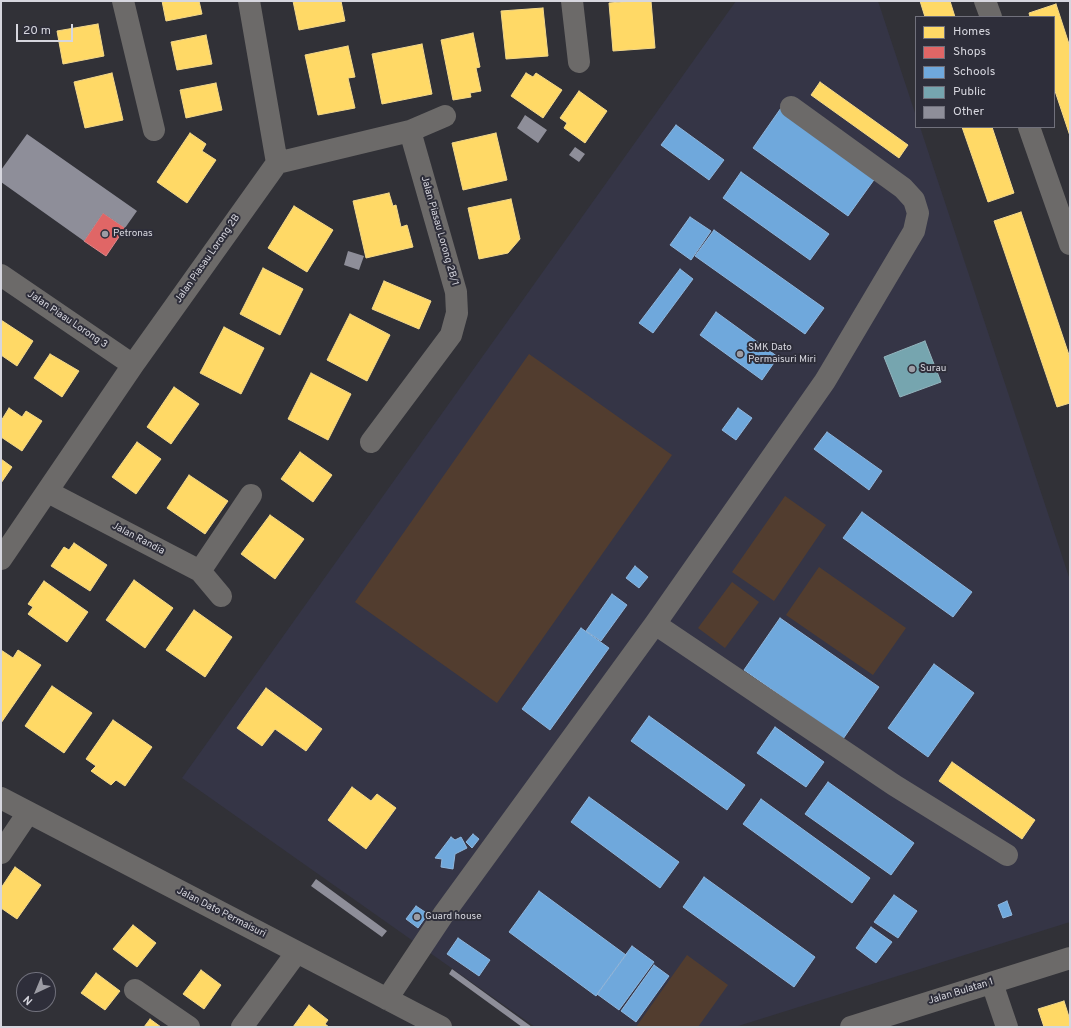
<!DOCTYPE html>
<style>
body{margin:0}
#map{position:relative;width:1071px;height:1028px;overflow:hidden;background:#313137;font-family:Overpass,sans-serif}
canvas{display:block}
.frame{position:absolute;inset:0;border:2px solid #d6d6de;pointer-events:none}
.legend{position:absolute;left:915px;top:16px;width:140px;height:112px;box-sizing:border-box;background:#2e2e3a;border:1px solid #71717c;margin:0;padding:5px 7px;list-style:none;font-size:12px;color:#d6d6de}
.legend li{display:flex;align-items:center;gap:8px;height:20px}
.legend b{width:20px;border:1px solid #71717c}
.north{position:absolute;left:16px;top:972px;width:40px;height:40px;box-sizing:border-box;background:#2e2e3a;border:1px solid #71717c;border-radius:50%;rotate:224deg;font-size:11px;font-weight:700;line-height:16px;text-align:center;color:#d6d6de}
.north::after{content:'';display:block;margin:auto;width:14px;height:18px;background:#9c9ca4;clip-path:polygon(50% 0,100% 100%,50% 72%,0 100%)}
.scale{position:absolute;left:16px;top:24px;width:57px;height:18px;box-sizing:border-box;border:2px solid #d6d6de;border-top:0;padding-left:5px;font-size:12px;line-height:14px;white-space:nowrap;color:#d6d6de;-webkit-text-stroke:3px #2e2e3a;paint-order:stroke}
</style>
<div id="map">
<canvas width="1071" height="1028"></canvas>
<div class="frame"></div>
<ul class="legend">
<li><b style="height:11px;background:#ffd966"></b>Homes</li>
<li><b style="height:11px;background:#e06666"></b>Shops</li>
<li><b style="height:11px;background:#6fa8dc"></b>Schools</li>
<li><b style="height:11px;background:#76a5af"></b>Public</li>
<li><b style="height:11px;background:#8e8e99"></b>Other</li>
</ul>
<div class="north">N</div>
<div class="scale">20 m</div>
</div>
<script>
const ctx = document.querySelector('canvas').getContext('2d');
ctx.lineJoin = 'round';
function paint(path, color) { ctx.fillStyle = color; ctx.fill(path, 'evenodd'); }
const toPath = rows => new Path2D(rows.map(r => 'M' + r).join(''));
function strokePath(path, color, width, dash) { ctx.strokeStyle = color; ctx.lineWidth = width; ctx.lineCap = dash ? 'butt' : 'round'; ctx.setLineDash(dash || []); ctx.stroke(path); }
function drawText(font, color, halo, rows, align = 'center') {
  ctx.font = font + ' Overpass,sans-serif'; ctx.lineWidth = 4; ctx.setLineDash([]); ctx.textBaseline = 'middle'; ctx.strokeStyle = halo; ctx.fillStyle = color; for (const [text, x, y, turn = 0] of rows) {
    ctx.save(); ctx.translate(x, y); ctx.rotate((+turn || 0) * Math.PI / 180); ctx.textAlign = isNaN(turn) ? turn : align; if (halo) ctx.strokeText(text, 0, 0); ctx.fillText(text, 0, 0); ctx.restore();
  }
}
const built = toPath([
 [736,1,878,1,916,116,916,127,920,127,1070,580,1070,922,735,1027,535,1027,182,778]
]);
const green = toPath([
 [529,354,672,455,497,703,355,602],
 [785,496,826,525,774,601,732,572],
 [819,567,906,628,873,675,786,615],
 [732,582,759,602,725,648,698,628],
 [687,955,728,985,698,1027,636,1027]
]);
const homes = toPath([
 [162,1,199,1,202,14,166,21,162,1],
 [293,1,341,1,345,21,299,30,293,1],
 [633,1,651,1,655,48,613,51,609,3,633,1],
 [920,1,950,1,955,17,925,17,920,1],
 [1056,4,1070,47,1070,136,1054,88,1054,17,1030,17,1029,13,1056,4],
 [543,8,548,56,506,59,501,11,543,8],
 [98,24,104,56,63,64,57,31,98,24],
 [473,33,480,67,476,68,481,91,470,93,471,97,453,100,441,40,473,33],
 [206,35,212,64,177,70,171,42,206,35],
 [422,44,432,94,382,104,372,54,422,44],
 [348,46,355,77,348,78,355,108,318,115,305,55,348,46],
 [112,73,123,120,85,128,74,82,112,73],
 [526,73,533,77,536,73,562,90,543,118,511,96,526,73],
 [820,82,908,145,899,158,811,95,820,82],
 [216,83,222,110,186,118,180,90,216,83],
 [579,91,607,111,585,143,564,128,567,123,560,118,579,91],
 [962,127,992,127,1014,193,988,202,962,127],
 [190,133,206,144,202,151,216,160,187,203,157,182,190,133],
 [496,133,507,180,463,190,452,143,496,133],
 [389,193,393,206,396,205,401,227,407,225,413,247,366,258,353,201,389,193],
 [511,199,520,239,508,253,479,259,468,208,511,199],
 [294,206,333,230,307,272,268,248,294,206],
 [1021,212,1070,358,1070,403,1057,407,994,221,1021,212],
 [263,268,303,289,280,335,240,314,263,268],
 [384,281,431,301,419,329,372,309,384,281],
 [350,314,390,335,367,381,327,360,350,314],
 [1,320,33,341,17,366,1,355,1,320],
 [224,327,264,348,241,394,200,373,224,327],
 [50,354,79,371,62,397,34,378,50,354],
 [311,373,351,394,328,440,288,419,311,373],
 [174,387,199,404,171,444,147,427,174,387],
 [9,408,22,417,26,411,42,421,22,451,1,437,1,421,9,408],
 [137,442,161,459,136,494,112,477,137,442],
 [300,452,332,475,313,502,281,479,300,452],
 [1,459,12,467,1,483,1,459],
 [189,475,228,501,205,534,167,508,189,475],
 [270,515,304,539,275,579,241,554,270,515],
 [74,543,107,565,90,591,51,566,64,547,69,550,74,543],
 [134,580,173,608,145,648,106,620,134,580],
 [44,581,88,612,67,642,28,614,33,607,28,604,44,581],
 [194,610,232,637,205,677,166,650,194,610],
 [1,650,13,658,18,650,41,665,1,723,1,650],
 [52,686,92,713,64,753,25,726,52,686],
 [266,688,322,729,306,751,275,729,262,746,237,728,266,688],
 [113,720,152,747,125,786,116,780,111,785,91,771,96,766,86,759,113,720],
 [952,762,1035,820,1022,839,939,781,952,762],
 [352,787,371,801,377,794,396,808,366,849,328,820,352,787],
 [15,867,41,885,17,919,1,908,1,888,15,867],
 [133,925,156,943,137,967,113,949,133,925],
 [201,970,221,985,204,1009,183,994,201,970],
 [96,973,120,991,105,1010,81,993,96,973],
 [1064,1001,1070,1020,1070,1027,1044,1027,1038,1009,1064,1001],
 [309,1005,328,1020,325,1024,329,1027,293,1027,309,1005],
 [150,1019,161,1027,144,1027,150,1019]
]);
const shops = toPath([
 [103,213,125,228,106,256,84,241,103,213]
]);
const schools = toPath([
 [781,108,876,177,848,216,753,148,781,108],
 [676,125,724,160,709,180,661,145,676,125],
 [741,172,829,234,810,260,723,198,741,172],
 [690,217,711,231,691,260,670,245,690,217],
 [714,230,824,308,805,334,695,256,714,230],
 [680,269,693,279,653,333,639,323,680,269],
 [716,312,778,357,762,380,700,335,716,312],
 [738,408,752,418,736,440,722,430,738,408],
 [827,432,882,471,869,490,814,449,827,432],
 [862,512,972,592,953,617,843,538,862,512],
 [635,566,648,577,639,588,626,578,635,566],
 [612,594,627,605,601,641,586,631,612,594],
 [780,618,879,687,843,739,744,670,780,618],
 [581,628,609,648,550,730,522,709,581,628],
 [934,664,974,693,928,757,888,728,934,664],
 [649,716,745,785,727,810,631,741,649,716],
 [775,727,824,762,806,787,757,753,775,727],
 [828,782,914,843,891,875,805,814,828,782],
 [589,797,679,862,660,888,571,822,589,797],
 [761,799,870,878,852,903,743,824,761,799],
 [473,834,479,839,472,848,466,842,473,834],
 [451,837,455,840,461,837,467,848,455,854,453,869,441,867,442,859,435,858,451,837],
 [704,877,815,957,794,987,683,907,704,877],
 [539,891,626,955,596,996,509,932,539,891],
 [894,895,917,911,898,938,874,922,894,895],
 [1007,901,1012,915,1003,918,998,905,1007,901],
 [416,906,428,914,418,928,406,919,416,906],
 [871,927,892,942,876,963,856,948,871,927],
 [458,938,490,960,479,976,447,954,458,938],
 [632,946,654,962,619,1010,597,994,632,946],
 [654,965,669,976,636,1022,621,1011,654,965]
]);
const public = toPath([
 [925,341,941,382,900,397,884,357,925,341]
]);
const building = toPath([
 [525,115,547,130,538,143,517,128],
 [27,134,137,211,125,228,103,213,84,241,1,182,1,170],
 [575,147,585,154,579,162,569,155],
 [348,251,364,256,359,270,344,265],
 [316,879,387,931,382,937,311,886],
 [452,969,532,1027,522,1027,449,974]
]);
const minor = toPath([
 [123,1,154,130],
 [572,1,579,62],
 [985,1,991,17],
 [1029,127,1070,244],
 [410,131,445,116],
 [277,163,410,131,456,292,457,313,451,335,371,442],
 [1,275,133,365],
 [48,492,200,571,221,596],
 [1,559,133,365,277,163,249,1],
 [200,571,251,495],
 [655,624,894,785,1007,855],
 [1,798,441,1027],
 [1,853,28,813],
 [992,983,1007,1027],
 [135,990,189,1027],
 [387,999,443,915,655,624,825,381,914,231,918,213,914,200,903,188,791,107],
 [242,1027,297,952],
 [851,1027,1070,958]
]);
const markers = [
 [105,234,4,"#9c9ca4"],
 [740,354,4,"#9c9ca4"],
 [912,369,4,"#9c9ca4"],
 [417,917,4,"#9c9ca4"]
];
const streetNames = [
 ["Jalan Piasau Lorong 2B/1",439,231,74],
 ["Jalan Piasau Lorong 2B",208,259,-55],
 ["Jalan Piaau Lorong 3",67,320,34],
 ["Jalan Randia",138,539,28],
 ["Jalan Dato Permaisuri",221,913,27],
 ["Jalan Bulatan 1",961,992,-17]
];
const poiNames = [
 ["Petronas",113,234],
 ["SMK Dato",748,348],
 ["Permaisuri Miri",748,360],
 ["Surau",920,369],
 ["Guard house",425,917]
];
paint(built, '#353546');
paint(green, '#523d2f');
paint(homes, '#ffd966');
strokePath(homes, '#f3d88a', 1);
paint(shops, '#e06666');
strokePath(shops, '#dd888a', 1);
paint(schools, '#6fa8dc');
strokePath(schools, '#8eb6dd', 1);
paint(public, '#76a5af');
strokePath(public, '#93b4bd', 1);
paint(building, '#8e8e99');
strokePath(minor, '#6c6a69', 22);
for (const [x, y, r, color] of markers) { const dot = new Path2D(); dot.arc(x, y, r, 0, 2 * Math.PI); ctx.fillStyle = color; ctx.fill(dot); strokePath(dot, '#2e2e3a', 1.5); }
drawText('10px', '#d6d6de', '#2e2e3a', streetNames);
drawText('10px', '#d6d6de', '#2e2e3a', poiNames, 'left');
</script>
